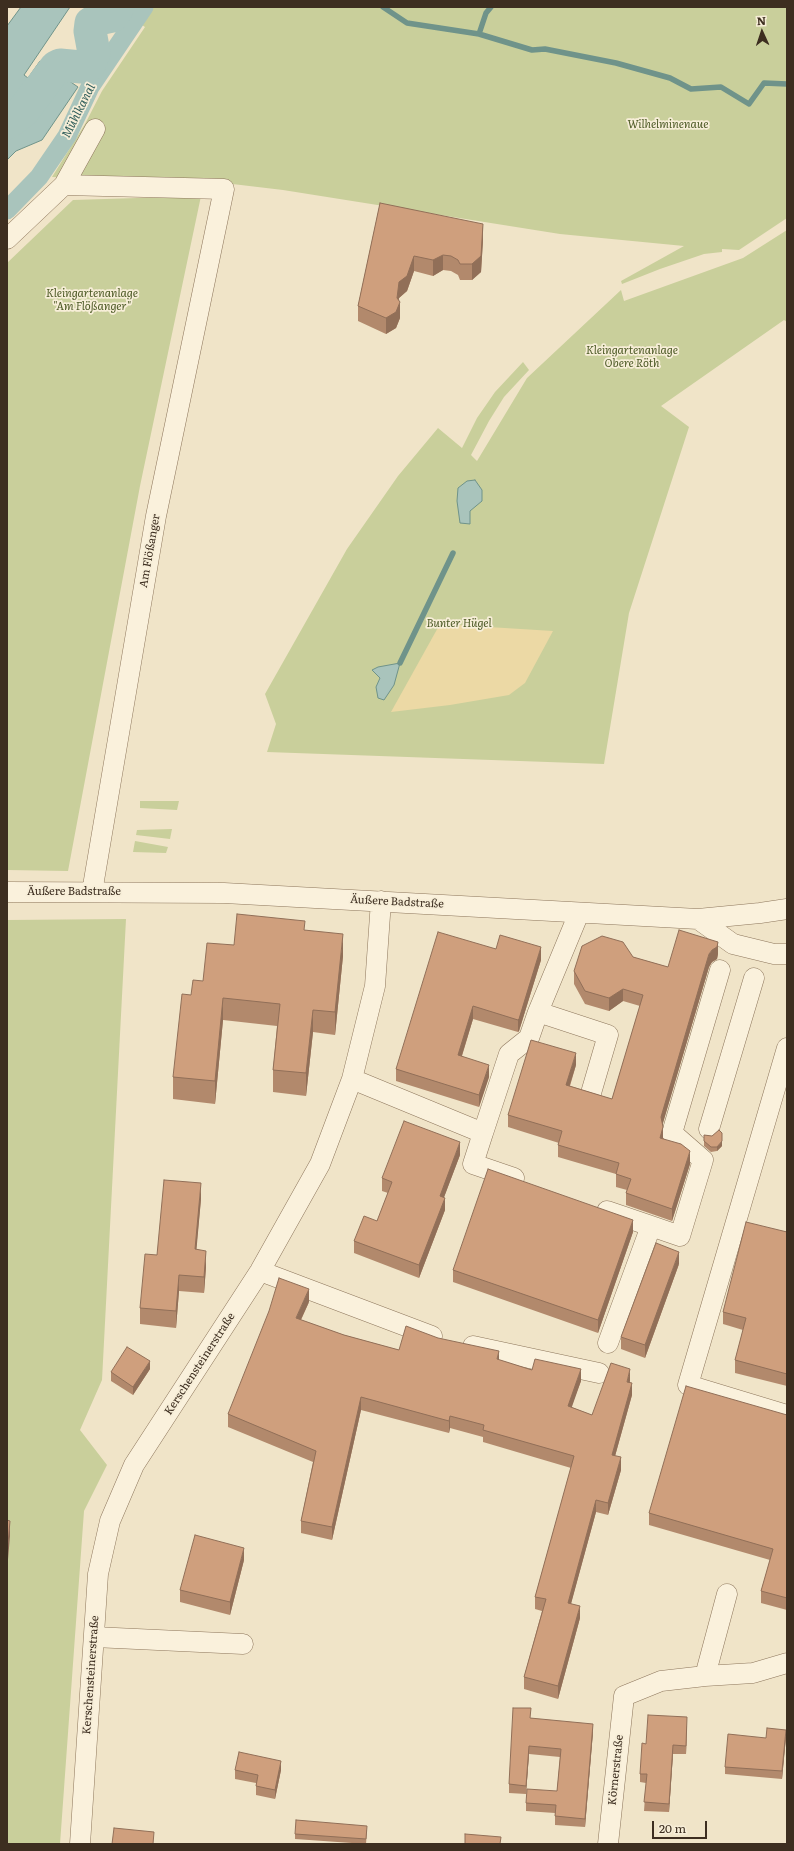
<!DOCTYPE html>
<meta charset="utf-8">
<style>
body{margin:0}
#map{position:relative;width:794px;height:1851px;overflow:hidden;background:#f0e4c8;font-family:Literata,serif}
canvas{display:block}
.frame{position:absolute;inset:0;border:8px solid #3d2e20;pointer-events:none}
.north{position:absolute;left:742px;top:12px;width:40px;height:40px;-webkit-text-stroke:3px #f7eed8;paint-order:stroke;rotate:357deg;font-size:11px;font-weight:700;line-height:16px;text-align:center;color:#3d2e20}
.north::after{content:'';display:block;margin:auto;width:14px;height:18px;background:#3d2e20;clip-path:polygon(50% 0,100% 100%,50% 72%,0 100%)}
.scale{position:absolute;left:652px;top:1821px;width:55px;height:18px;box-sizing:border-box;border:2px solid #3d2e20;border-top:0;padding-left:5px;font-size:12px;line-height:14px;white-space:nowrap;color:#3d2e20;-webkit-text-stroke:3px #f7eed8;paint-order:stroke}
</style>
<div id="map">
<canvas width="794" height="1851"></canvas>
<div class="frame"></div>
<div class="north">N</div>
<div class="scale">20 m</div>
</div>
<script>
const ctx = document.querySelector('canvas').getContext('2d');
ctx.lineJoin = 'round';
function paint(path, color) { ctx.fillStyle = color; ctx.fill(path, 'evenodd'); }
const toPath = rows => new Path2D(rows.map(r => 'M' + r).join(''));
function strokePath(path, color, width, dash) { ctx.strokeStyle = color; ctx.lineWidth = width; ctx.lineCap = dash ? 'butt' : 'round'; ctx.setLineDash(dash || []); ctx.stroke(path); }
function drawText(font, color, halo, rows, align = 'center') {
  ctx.font = font + ' Literata,serif'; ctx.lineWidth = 3.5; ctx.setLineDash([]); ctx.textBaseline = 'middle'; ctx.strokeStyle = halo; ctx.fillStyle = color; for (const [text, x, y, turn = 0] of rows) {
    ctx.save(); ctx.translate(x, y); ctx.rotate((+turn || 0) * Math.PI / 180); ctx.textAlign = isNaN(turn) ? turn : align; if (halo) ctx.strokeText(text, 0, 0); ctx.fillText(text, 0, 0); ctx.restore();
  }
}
const green = toPath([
 [116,7,787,7,787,218,739,250,722,249,722,252,704,254,660,269,622,284,621,281,684,246,560,234,283,190,224,183,52,177,85,124,102,91,145,27],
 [201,196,140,486,68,871,7,870,7,263,73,200],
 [787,230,787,322,784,320,661,406,689,427,629,613,604,764,267,752,276,724,265,694,347,549,398,476,438,428,462,448,477,418,495,392,523,362,529,370,504,397,489,421,471,455,477,461,527,378,621,290,624,301,743,258],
 [140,801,179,801,177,810,140,808],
 [172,829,170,839,136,835,137,830],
 [135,841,168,847,166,853,133,852],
 [126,919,102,1380,80,1430,107,1465,84,1511,60,1844,7,1844,7,920]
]);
const sand = toPath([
 [440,624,553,631,525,683,509,695,450,705,391,712]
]);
const water = toPath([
 [21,7,70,7,24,75,28,78,40,61,78,87,42,140,16,151,7,160,7,26,21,7],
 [475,480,482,490,482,501,470,511,470,524,460,523,457,501,458,488,467,481,475,480],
 [400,663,394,685,384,700,378,698,376,687,380,678,372,670,378,667,400,663]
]);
const stream = toPath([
 [383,7,407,23,479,34,532,50,545,49,616,63,670,78,691,89,721,87,749,104,764,83,787,84],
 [479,34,486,13,491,7],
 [400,663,453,553]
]);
const canal = toPath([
 [7,210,39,177,67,136,90,87,144,7]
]);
const river = toPath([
 [7,123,23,111,56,67,60,65,81,67,89,65,94,53,90,31,91,23,98,19,112,16,118,7]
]);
const minor = toPath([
 [64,185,95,129],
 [7,239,64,185,224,189,156,516,92,892],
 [7,892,224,893,698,919,760,913,787,909],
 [698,919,733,944,774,954,787,954],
 [538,1012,608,1035,591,1093],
 [787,1048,688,1385,787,1415],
 [352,1079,483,1133,473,1164,514,1178],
 [709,1129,754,978],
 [483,1133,509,1054,529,1038,538,1012,579,913],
 [607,1211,651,1226,608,1343],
 [651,1226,680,1236,703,1160,672,1133,720,970],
 [260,1271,432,1336],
 [473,1346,599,1373],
 [94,1637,243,1644],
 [705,1676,727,1594],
 [80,1844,98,1574,110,1521,134,1465,260,1271,320,1164,352,1079,375,986,381,901],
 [608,1844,624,1696,661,1681,705,1676,753,1673,787,1663]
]);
const wall = toPath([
 [380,203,483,240,481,272,472,280,460,280,458,275,451,271,443,270,433,276,414,271,407,291,399,298,400,318,396,328,386,334,358,321,358,306],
 [305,930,343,956,335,1035,313,1032,306,1096,273,1092,273,1070,277,1026,223,1020,215,1104,173,1099,173,1077,203,981,234,945],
 [496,949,541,960,519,1031,518,1032,473,1019,462,1056,489,1077,479,1107,396,1081,396,1069],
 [718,954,717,959,712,962,709,967,662,1125,663,1138,690,1164,672,1221,626,1205,626,1193,627,1190,616,1187,616,1174,558,1157,558,1145,559,1143,508,1127,508,1115,576,1065,570,1086,612,1099,640,1006,623,1001,609,1011,585,1004,574,984,574,971,633,957,668,967],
 [704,1135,722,1146,717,1151,711,1152,704,1146],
 [460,1155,444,1197,445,1210,419,1278,354,1253,354,1241,377,1221,388,1193,382,1191,382,1178],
 [201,1199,196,1250,206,1267,204,1293,179,1291,176,1328,140,1324,140,1308,157,1255],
 [633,1232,598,1333,453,1282,453,1270],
 [787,1232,787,1386,735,1373,735,1360,743,1330,723,1324,723,1312],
 [679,1264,645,1358,621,1349,621,1337],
 [309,1302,301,1320,344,1335,399,1350,499,1360,532,1370,581,1381,571,1407,592,1415,630,1381,630,1382,632,1395,615,1456,621,1470,608,1515,596,1512,571,1603,580,1618,558,1699,524,1689,524,1677,542,1611,535,1609,535,1597,571,1468,483,1442,483,1437,450,1428,449,1433,361,1410,332,1540,301,1533,301,1521,313,1462,228,1427,228,1414],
 [150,1369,133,1395,111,1381,111,1372],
 [787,1415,787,1610,761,1603,761,1591,770,1560,649,1525,649,1513],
 [244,1560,230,1615,180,1602,180,1590],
 [531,1718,593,1732,585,1827,555,1825,555,1813,526,1811,526,1803,557,1791,560,1757,529,1754,526,1794,509,1793,509,1784],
 [687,1726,686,1754,673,1754,669,1812,644,1811,646,1783,640,1782,640,1774,646,1744],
 [786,1737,782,1779,725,1774,725,1767,766,1738],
 [235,1770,281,1770,275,1799,256,1795,256,1783,235,1779],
 [367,1830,366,1844,295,1839,295,1834]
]);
const shadedWall = toPath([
 [483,224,483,240,481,272,472,280,472,264],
 [443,255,443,270,433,276,433,260],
 [414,256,414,271,407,291,399,298,398,307,400,302,400,318,396,328,386,334,386,318,397,298,399,282],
 [343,934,343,956,335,1035,335,1012],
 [718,942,718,954,717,959,712,962,709,967,661,1130,661,1117,709,954],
 [541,947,541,960,519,1031,518,1032,518,1020],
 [623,989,623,1001,609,1011,609,998],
 [223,998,223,1020,215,1104,215,1081],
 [473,1006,473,1019,458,1068,458,1055],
 [313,1010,313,1032,306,1096,306,1073],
 [576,1053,576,1065,566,1097,566,1085],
 [489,1065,489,1077,479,1107,479,1095],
 [663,1127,663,1139,660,1138],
 [722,1141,722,1146,717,1151,717,1147],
 [460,1142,460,1155,440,1208,440,1196],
 [690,1151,690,1164,672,1221,672,1209],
 [201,1183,201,1199,195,1266,195,1249],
 [445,1198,445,1210,419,1278,419,1265],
 [633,1220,633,1232,598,1333,598,1320],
 [206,1251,206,1267,204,1293,204,1277],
 [679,1252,679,1264,645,1358,645,1345],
 [179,1275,179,1291,176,1328,176,1311],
 [309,1289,309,1302,296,1330,296,1318],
 [499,1351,499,1363,497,1359],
 [150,1361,150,1369,133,1395,133,1387],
 [581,1369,581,1381,568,1418,568,1406],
 [630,1369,630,1381,627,1394,627,1382],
 [632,1383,632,1395,612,1467,612,1455],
 [361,1397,361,1410,332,1540,332,1527],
 [450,1416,450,1428,449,1433,449,1421],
 [621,1457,621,1470,608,1515,608,1503],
 [596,1500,596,1512,568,1615,568,1603],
 [10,1521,10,1536,7,1571,7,1555],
 [244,1548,244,1560,230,1615,230,1602],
 [580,1606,580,1618,558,1699,558,1686],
 [687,1717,687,1726,686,1754,686,1746],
 [593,1724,593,1732,585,1827,585,1819],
 [786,1730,786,1737,782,1779,782,1771],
 [673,1745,673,1754,669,1812,669,1804],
 [529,1746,529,1754,526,1794,526,1786],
 [281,1761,281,1770,275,1799,275,1790]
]);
const building = toPath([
 [380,203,483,224,481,256,472,264,460,264,458,260,451,256,443,255,433,260,414,256,407,276,399,282,397,298,400,302,396,312,386,318,358,306,380,203],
 [237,914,305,921,304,930,343,934,335,1012,313,1010,306,1073,273,1070,280,1004,223,998,215,1081,173,1077,182,994,191,995,193,980,203,981,207,943,234,945,237,914],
 [679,930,718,942,717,947,712,950,709,954,661,1117,663,1127,660,1138,681,1144,690,1151,672,1209,626,1193,631,1179,616,1174,619,1163,558,1145,562,1131,508,1115,531,1040,576,1053,566,1085,612,1099,643,995,623,989,609,998,585,991,574,971,582,946,602,936,623,942,633,957,668,967,679,930],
 [438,932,496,949,500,935,541,947,519,1019,518,1020,473,1006,458,1055,489,1065,479,1095,396,1069,438,932],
 [404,1121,460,1142,440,1196,445,1198,419,1265,354,1241,364,1216,377,1221,392,1182,382,1178,404,1121],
 [719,1130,722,1133,722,1141,717,1147,711,1147,704,1141,704,1135,712,1136,719,1130],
 [488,1169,633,1220,598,1320,453,1270,488,1169],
 [164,1180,201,1183,195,1249,206,1251,204,1277,179,1275,176,1311,140,1308,145,1254,157,1255,164,1180],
 [746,1222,787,1232,787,1374,735,1360,746,1318,723,1312,746,1222],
 [656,1243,679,1252,645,1345,621,1337,656,1243],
 [279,1278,309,1289,296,1318,344,1335,399,1350,406,1326,438,1338,499,1351,497,1359,532,1370,535,1359,581,1369,568,1406,592,1415,611,1363,630,1369,627,1382,632,1383,612,1455,621,1457,608,1503,596,1500,568,1603,580,1606,558,1686,524,1677,546,1599,535,1597,574,1456,483,1430,484,1425,450,1416,449,1421,361,1397,332,1527,301,1521,316,1451,228,1414,269,1311,279,1278],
 [127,1347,150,1361,133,1387,111,1372,127,1347],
 [686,1386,787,1415,787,1598,761,1591,773,1549,649,1513,686,1386],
 [7,1520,10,1521,7,1555,7,1520],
 [195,1535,244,1548,230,1602,180,1590,195,1535],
 [513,1708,531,1708,530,1718,593,1724,585,1819,555,1816,556,1805,526,1803,527,1789,557,1791,561,1749,529,1746,526,1786,509,1784,513,1708],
 [648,1715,687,1717,686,1746,673,1745,669,1804,644,1802,647,1774,640,1774,642,1743,646,1744,648,1715],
 [767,1728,786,1730,782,1771,725,1767,728,1734,766,1738,767,1728],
 [239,1752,281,1761,275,1790,256,1786,258,1775,235,1770,239,1752],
 [296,1820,367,1826,366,1839,295,1834,296,1820],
 [114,1828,154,1832,153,1844,112,1844,114,1828],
 [465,1834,501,1837,500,1844,465,1844,465,1834]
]);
const parkNames = [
 ["Wilhelminenaue",668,125],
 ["Kleingartenanlage",92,294],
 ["\"Am Flößanger\"",92,307],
 ["Kleingartenanlage",632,351],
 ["Obere Röth",632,364],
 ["Bunter Hügel",459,624]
];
const streetNames = [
 ["Am Flößanger",150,551,-80],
 ["Äußere Badstraße",74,892],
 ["Äußere Badstraße",397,902,3],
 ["Kerschensteinerstraße",200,1364,-57],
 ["Kerschensteinerstraße",91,1675,-86],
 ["Körnerstraße",616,1770,-84]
];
const waterNames = [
 ["Mühlkanal",79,111,-63]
];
paint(green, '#c9cf9b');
paint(sand, '#ecd9a5');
paint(water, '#a9c4bc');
strokePath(water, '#6f938a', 1);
strokePath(stream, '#6f938a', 5.5);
strokePath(canal, '#a9c4bc', 19);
strokePath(river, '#a9c4bc', 33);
strokePath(minor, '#8d765c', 21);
strokePath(minor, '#faf1dc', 20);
paint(wall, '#b2896c');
paint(shadedWall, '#916f58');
paint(building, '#cf9f7d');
strokePath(building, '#916f58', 1);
drawText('italic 11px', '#4d5a26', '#f7eed8', parkNames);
drawText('11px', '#3d2e20', '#f7eed8', streetNames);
drawText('italic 12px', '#2f5d5a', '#f7eed8', waterNames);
</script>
